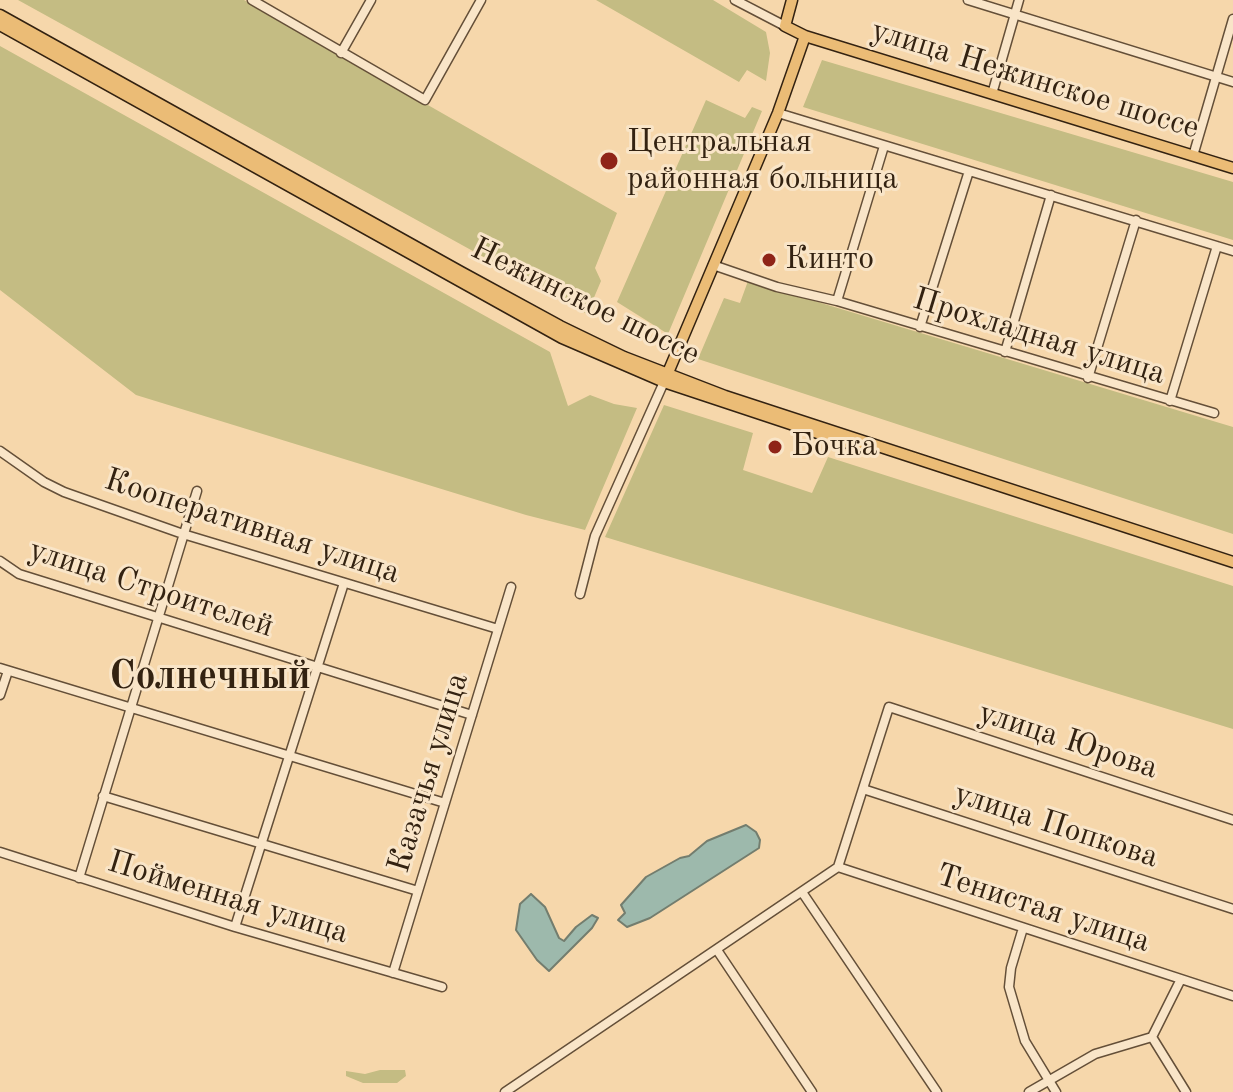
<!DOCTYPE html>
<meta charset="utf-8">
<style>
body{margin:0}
canvas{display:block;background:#f6d7ab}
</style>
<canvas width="1233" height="1092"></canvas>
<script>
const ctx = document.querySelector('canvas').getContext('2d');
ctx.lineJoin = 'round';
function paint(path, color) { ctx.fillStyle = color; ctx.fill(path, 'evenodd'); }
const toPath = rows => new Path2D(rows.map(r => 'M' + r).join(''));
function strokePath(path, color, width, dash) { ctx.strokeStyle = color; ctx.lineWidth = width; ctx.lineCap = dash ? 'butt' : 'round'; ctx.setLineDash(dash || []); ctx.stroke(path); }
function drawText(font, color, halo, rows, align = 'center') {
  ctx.font = font + ' "Old Standard TT",serif'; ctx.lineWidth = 6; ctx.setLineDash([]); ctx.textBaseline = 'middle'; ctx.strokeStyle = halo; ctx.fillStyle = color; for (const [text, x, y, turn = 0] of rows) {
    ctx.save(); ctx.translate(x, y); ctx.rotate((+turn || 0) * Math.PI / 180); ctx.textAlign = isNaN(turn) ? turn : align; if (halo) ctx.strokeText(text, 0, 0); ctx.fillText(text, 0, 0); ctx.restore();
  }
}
const green = toPath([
 [18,0,244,0,617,213,595,268,601,281,587,314],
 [596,0,713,0,766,32,770,53,766,81,747,70,739,82],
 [0,46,550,352,568,406,590,395,614,404,637,408,585,530,526,515,136,395,0,290],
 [822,60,1233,182,1233,240,803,107],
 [706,100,745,118,752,107,762,111,668,334,617,302],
 [748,281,1233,427,1233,534,698,359,724,298,740,303],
 [664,405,753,433,743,470,812,493,828,457,1233,586,1233,729,605,537],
 [380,1070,405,1070,406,1076,397,1083,363,1083,346,1076,346,1071,365,1074]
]);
const water = toPath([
 [746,825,756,832,760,840,759,848,650,918,627,927,618,920,625,913,621,905,646,877,680,858,689,856,707,841,746,825],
 [531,894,545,907,559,938,564,941,576,927,592,915,598,918,592,928,549,971,537,960,516,930,520,904,531,894]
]);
const minor = toPath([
 [252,0,425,100,481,0],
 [735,0,785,26],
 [968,0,1233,82],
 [341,53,371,0],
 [992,94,1019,0],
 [778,113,1233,251],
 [1193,156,1233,19],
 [713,265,777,287,837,301,1214,413],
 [837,301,884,146],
 [920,327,969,171],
 [1005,352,1051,195],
 [1088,378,1136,220],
 [1170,401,1217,246],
 [0,451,44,482,64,492,183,534,498,629],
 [0,561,19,574,472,715],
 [580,594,595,536,664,382],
 [0,668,445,803],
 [0,695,8,671],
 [863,789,1233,909],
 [103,796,418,891],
 [0,852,235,927,442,987],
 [838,867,1233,996],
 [79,878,197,491],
 [802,892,937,1092],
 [235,927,344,583],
 [1023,928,1011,968,1009,987,1025,1041,1056,1092],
 [717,950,812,1092],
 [393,973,511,587],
 [1152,1037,1186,1092],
 [505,1092,838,867,889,707,1233,820],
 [1029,1092,1095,1054,1152,1037,1181,979]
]);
const major = toPath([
 [792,0,785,26,805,36,1233,168],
 [0,15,461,272,560,326,624,357,725,396,1233,562],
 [0,25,562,338,664,382,869,450],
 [667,375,778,113,805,36]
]);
const markers = [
 [609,161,10,"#8f2418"],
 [769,260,8,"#8f2418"],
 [775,447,8,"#8f2418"]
];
const streetNames = [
 ["улица Нежинское шоссе",1035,80,17],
 ["Нежинское шоссе",585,302,26],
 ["Прохладная улица",1039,337,17],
 ["Кооперативная улица",252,527,18],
 ["улица Строителей",151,589,18],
 ["улица Юрова",1068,741,18],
 ["Казачья улица",429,773,-73],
 ["улица Попкова",1056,826,18],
 ["Пойменная улица",228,898,17],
 ["Тенистая улица",1043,909,18]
];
const poiNames = [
 ["Центральная",627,143],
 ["районная больница",627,180],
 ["Кинто",785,260],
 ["Бочка",791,447]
];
const districtNames = [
 ["Солнечный",210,678]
];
paint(green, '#c4bc83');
paint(water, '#9db9ac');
strokePath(water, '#737d6e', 2);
strokePath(minor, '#644f38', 11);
strokePath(major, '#321', 13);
strokePath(minor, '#f9e5c8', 8);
strokePath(major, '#ebbc76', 10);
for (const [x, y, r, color] of markers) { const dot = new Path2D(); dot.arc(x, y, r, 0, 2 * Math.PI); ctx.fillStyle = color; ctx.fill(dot); strokePath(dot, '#f9e5c8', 3); }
drawText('32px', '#321', '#f9e5c8', streetNames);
drawText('32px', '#321', '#f9e5c8', poiNames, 'left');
drawText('bold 40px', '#321', '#f9e5c8', districtNames);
</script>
